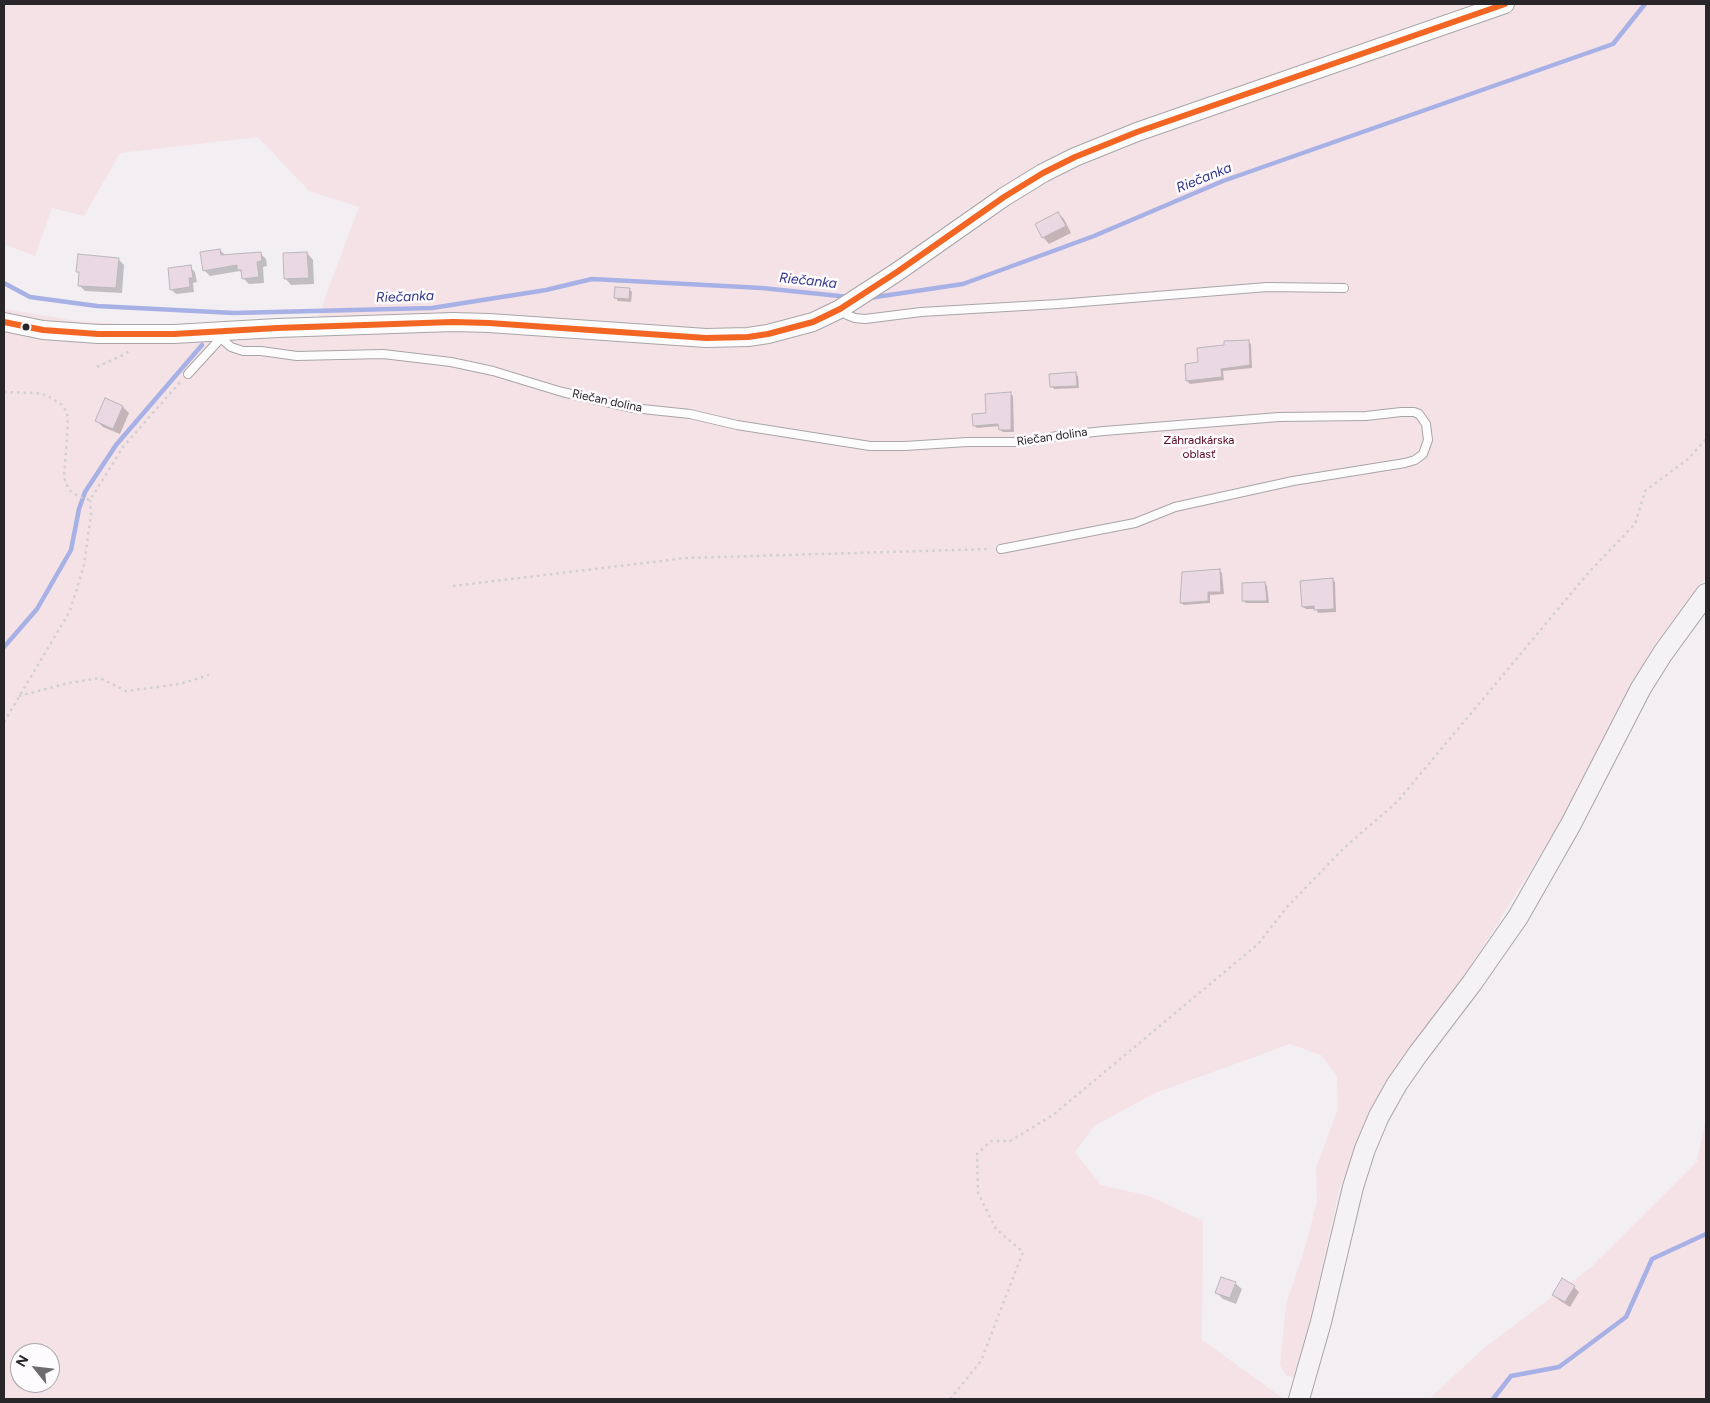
<!DOCTYPE html>
<meta charset="utf-8">
<style>
body{margin:0}
#map{position:relative;width:1710px;height:1403px;overflow:hidden;background:#f2eef2;font-family:Figtree,sans-serif}
canvas{display:block}
.frame{position:absolute;inset:0;border:5px solid #282629;pointer-events:none}
.north{position:absolute;left:10px;top:1343px;width:50px;height:50px;box-sizing:border-box;background:#fefbfe;border:1px solid #a8a6a9;border-radius:50%;rotate:299deg;font-size:14px;font-weight:700;line-height:20px;text-align:center;color:#282629}
.north::after{content:'';display:block;margin:auto;width:18px;height:22px;background:#6f6c6f;clip-path:polygon(50% 0,100% 100%,50% 72%,0 100%)}
</style>
<div id="map">
<canvas width="1710" height="1403"></canvas>
<div class="frame"></div>
<div class="north">N</div>
</div>
<script>
const ctx = document.querySelector('canvas').getContext('2d');
ctx.lineJoin = 'round';
function paint(path, color) { ctx.fillStyle = color; ctx.fill(path, 'evenodd'); }
const toPath = rows => new Path2D(rows.map(r => 'M' + r).join(''));
function strokePath(path, color, width, dash) { ctx.strokeStyle = color; ctx.lineWidth = width; ctx.lineCap = dash ? 'butt' : 'round'; ctx.setLineDash(dash || []); ctx.stroke(path); }
function drawText(font, color, halo, rows, align = 'center') {
  ctx.font = font + ' Figtree,sans-serif'; ctx.lineWidth = 5; ctx.setLineDash([]); ctx.textBaseline = 'middle'; ctx.strokeStyle = halo; ctx.fillStyle = color; for (const [text, x, y, turn = 0] of rows) {
    ctx.save(); ctx.translate(x, y); ctx.rotate((+turn || 0) * Math.PI / 180); ctx.textAlign = isNaN(turn) ? turn : align; if (halo) ctx.strokeText(text, 0, 0); ctx.fillText(text, 0, 0); ctx.restore();
  }
}
const green = toPath([
 [4,4,1706,4,1706,578,1652,648,1561,821,1458,987,1408,1050,1372,1110,1340,1187,1297,1377,1286,1376,1280,1365,1286,1305,1305,1248,1317,1201,1316,1168,1338,1109,1337,1076,1321,1055,1290,1044,1155,1093,1094,1126,1075,1152,1101,1185,1149,1196,1203,1221,1202,1340,1284,1399,4,1399,4,309,77,321,227,331,274,318,318,317,359,207,309,191,258,137,120,153,84,216,52,208,35,256,4,244],
 [20,1353,50,1353,50,1383,20,1383],
 [1706,1117,1706,1399,1429,1399,1483,1349,1590,1268,1697,1162]
]);
const shadow = toPath([
 [1058,213,1064,219,1071,233,1049,244,1043,237],
 [220,250,226,256,260,253,266,259,267,266,263,267,264,283,249,284,243,278,242,273,240,271,210,276,204,270],
 [307,253,313,260,314,284,291,285,285,278],
 [118,259,124,265,122,293,85,291,79,285,80,274,77,271],
 [190,267,195,272,197,282,193,283,194,292,176,294,171,289],
 [629,289,632,292,631,302,618,301,616,298],
 [1248,341,1251,344,1252,368,1223,371,1224,380,1190,384,1187,381,1200,363,1225,346],
 [1075,374,1078,376,1079,388,1054,389,1052,387],
 [1010,393,1013,396,1014,432,1003,432,1000,430,1000,426,977,428,974,425],
 [106,400,123,407,129,413,120,434,103,427,97,421],
 [1219,570,1222,573,1224,594,1210,595,1210,603,1184,605,1181,603],
 [1332,579,1335,582,1336,612,1318,613,1316,609,1306,609,1303,607],
 [1265,583,1267,586,1269,603,1246,603,1243,600],
 [1235,1283,1242,1289,1236,1304,1223,1299,1216,1292],
 [1574,1287,1579,1292,1570,1307,1559,1300,1553,1295]
]);
const stream = toPath([
 [4,283,30,297,97,306,234,313,432,308,546,290,592,279,762,288,849,297],
 [869,298,963,284,1094,236,1223,181,1613,44,1645,4],
 [4,647,37,609,71,550,79,509,85,492,116,445,202,345],
 [1493,1399,1511,1376,1559,1367,1626,1317,1652,1259,1706,1234]
]);
const building = toPath([
 [1058,212,1066,226,1042,238,1035,224,1058,212],
 [220,249,221,255,261,252,262,261,257,262,259,277,242,279,241,270,237,270,237,265,203,271,200,252,220,249],
 [307,252,309,278,284,279,283,253,307,252],
 [78,254,119,258,116,288,78,286,79,272,76,272,78,254],
 [191,265,193,278,189,278,190,287,170,290,168,268,191,265],
 [615,287,630,288,629,299,614,298,615,287],
 [1249,340,1250,365,1221,369,1222,377,1186,381,1185,364,1198,362,1197,348,1224,345,1224,341,1249,340],
 [1076,372,1077,386,1050,387,1049,374,1076,372],
 [1011,392,1011,430,999,430,998,424,973,426,972,414,986,413,985,394,1011,392],
 [105,398,123,406,113,429,95,421,105,398],
 [1220,569,1221,592,1208,592,1208,601,1180,603,1182,572,1220,569],
 [1333,578,1334,609,1314,610,1314,606,1302,607,1300,581,1333,578],
 [1265,582,1267,601,1242,601,1242,583,1265,582],
 [1221,1277,1236,1282,1230,1298,1215,1293,1221,1277],
 [1562,1278,1575,1286,1565,1302,1552,1295,1562,1278]
]);
const path = toPath([
 [97,367,125,354,130,350],
 [4,392,36,393,46,395,61,404,67,412,68,424,64,478,69,490,79,497,90,500,123,447,181,381],
 [453,586,686,558,990,549],
 [19,696,69,683,100,678,126,691,180,684,209,675],
 [4,722,70,611,84,565,91,515,90,500],
 [950,1399,981,1361,1023,1252,996,1229,978,1193,977,1154,991,1141,1010,1141,1053,1115,1258,944,1287,907,1345,847,1397,802,1589,572,1635,524,1645,491,1688,459,1706,439]
]);
const service = toPath([
 [840,309,847,315,855,318,865,319,921,312,1058,304,1267,287,1344,288],
 [221,338,231,347,243,351,261,351,297,356,383,354,451,362,493,371,562,392,633,408,690,414,737,425,870,446,905,446,967,442,1024,442,1057,436,1104,431,1279,417,1366,416,1401,412,1414,412,1419,414,1426,424,1428,440,1423,454,1415,460,1405,463,1293,481,1175,507,1135,523,1001,549],
 [188,374,221,338,221,334]
]);
const tertiary = toPath([
 [4,322,43,330,98,334,174,334,277,328,453,322,489,323,706,338,748,337,768,334,813,322,840,309,897,272,1004,197,1043,173,1075,157,1137,132,1505,4]
]);
const secondary = toPath([
 [1299,1399,1321,1322,1353,1187,1365,1149,1379,1116,1397,1084,1418,1054,1472,983,1518,917,1571,824,1641,688,1663,653,1706,594]
]);
const bus1 = toPath([
 [4,322,43,330,98,334,174,334,277,328,453,322,489,323,706,338,748,337,768,334,813,322,840,309,897,272,1004,197,1043,173,1075,157,1137,132,1505,4]
]);
const markers = [
 [26,327,4.5,"#282629"]
];
const streetNames = [
 ["Riečan dolina",607,401,12],
 ["Riečan dolina",1052,437,-8]
];
const parkNames = [
 ["Záhradkárska",1199,440],
 ["oblasť",1199,454]
];
const waterNames = [
 ["Riečanka",1204,178,-22],
 ["Riečanka",808,281,6],
 ["Riečanka",405,297,-2]
];
paint(green, '#f5e2e6');
paint(shadow, '#0003');
strokePath(stream, '#a7b1e5', 4.5);
paint(building, '#ead9e3');
strokePath(building, '#bab7ba', 1);
strokePath(service, '#a8a5a8', 10);
strokePath(tertiary, '#a8a5a8', 20);
strokePath(secondary, '#a8a5a8', 22);
strokePath(path, '#d1cfd2', 2.5, [2.5, 4]);
strokePath(service, '#fdfcfd', 8);
strokePath(tertiary, '#fdfcfd', 18);
strokePath(secondary, '#f4f2f5', 20);
strokePath(bus1, '#f26522', 6);
for (const [x, y, r, color] of markers) { const dot = new Path2D(); dot.arc(x, y, r, 0, 2 * Math.PI); ctx.fillStyle = color; ctx.fill(dot); strokePath(dot, '#fefbfe', 2); }
drawText('12px', '#282629', '#fefbfe', streetNames);
drawText('12px', '#580722', '#fefbfe', parkNames);
drawText('italic 14px', '#30378c', '#fefbfe', waterNames);
</script>
